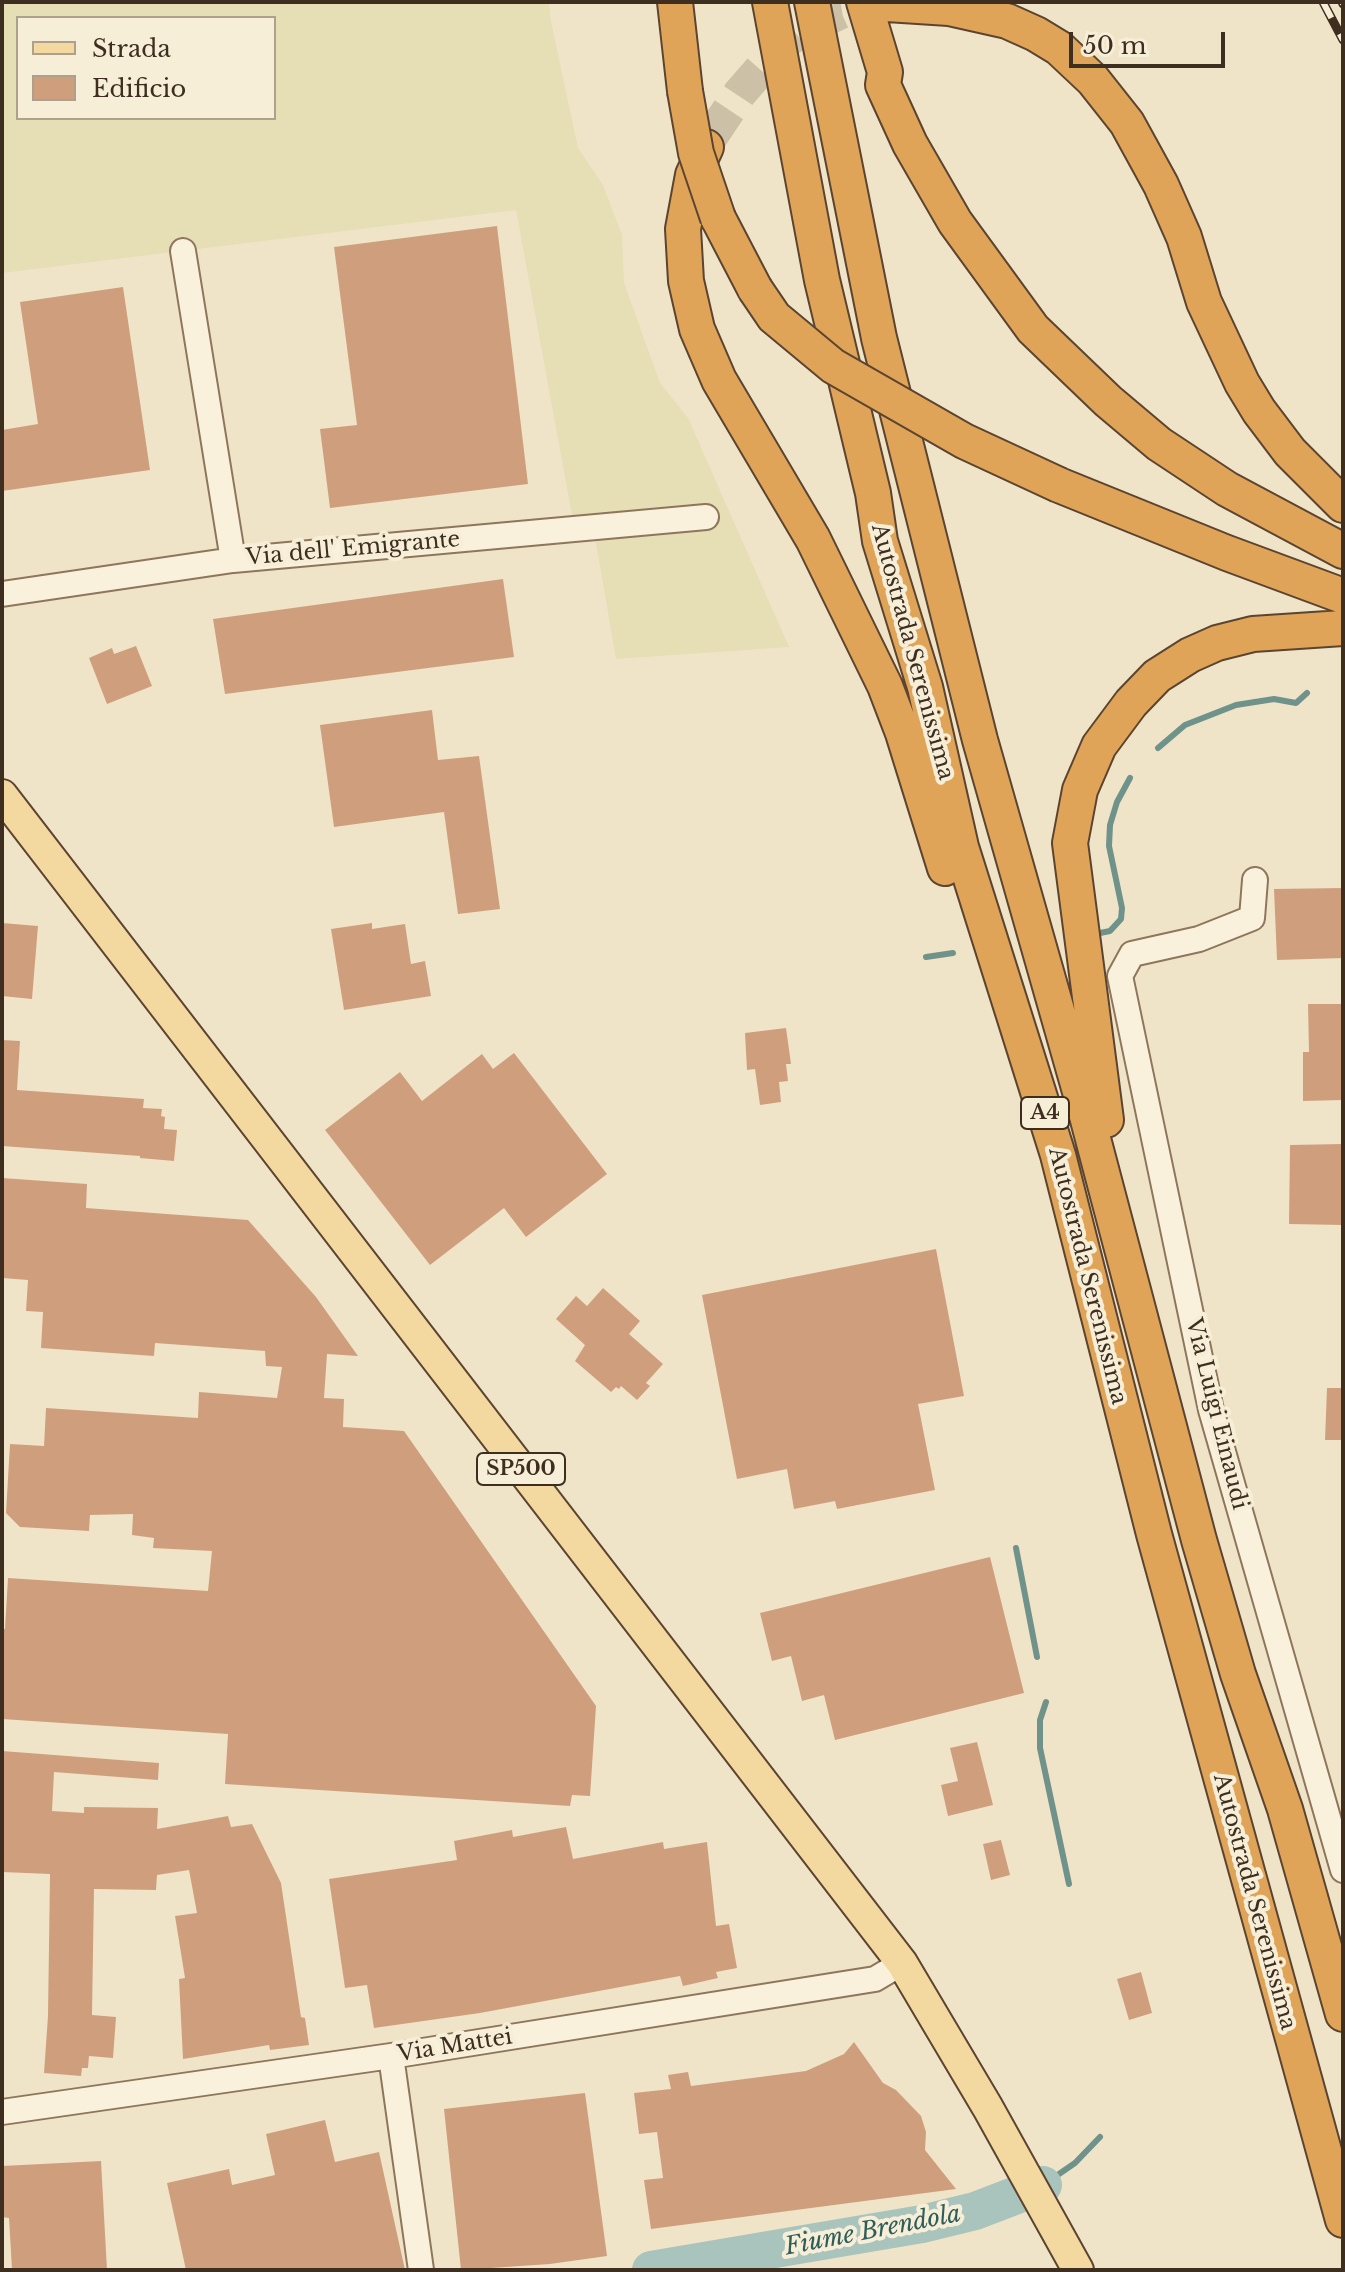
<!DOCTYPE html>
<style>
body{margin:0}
#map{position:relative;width:1345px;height:2272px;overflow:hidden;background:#f0e4c8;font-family:"Libre Baskerville",serif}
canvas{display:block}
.frame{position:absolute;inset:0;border:4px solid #3d2e20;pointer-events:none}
.legend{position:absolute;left:16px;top:16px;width:260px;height:104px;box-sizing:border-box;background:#f7eed8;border:2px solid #ada18e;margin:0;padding:10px 14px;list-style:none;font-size:24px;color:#3d2e20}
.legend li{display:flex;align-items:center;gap:16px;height:40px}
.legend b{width:40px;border:2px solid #ada18e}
.scale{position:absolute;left:1069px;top:32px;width:156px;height:36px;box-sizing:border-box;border:4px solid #3d2e20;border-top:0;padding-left:10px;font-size:24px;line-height:28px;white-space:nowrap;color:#3d2e20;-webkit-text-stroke:6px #f7eed8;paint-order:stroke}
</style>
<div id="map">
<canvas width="1345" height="2272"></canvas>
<div class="frame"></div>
<ul class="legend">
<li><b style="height:10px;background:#f3d9a0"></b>Strada</li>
<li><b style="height:22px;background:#cf9f7d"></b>Edificio</li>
</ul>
<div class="scale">50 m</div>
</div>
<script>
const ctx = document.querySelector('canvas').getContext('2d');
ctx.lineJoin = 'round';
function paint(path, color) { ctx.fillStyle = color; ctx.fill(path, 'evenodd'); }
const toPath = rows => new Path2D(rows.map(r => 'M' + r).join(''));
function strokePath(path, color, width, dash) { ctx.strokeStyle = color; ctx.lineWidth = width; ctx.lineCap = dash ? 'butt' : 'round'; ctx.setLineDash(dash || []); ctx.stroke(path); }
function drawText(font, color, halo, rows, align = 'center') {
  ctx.font = font + ' "Libre Baskerville",serif'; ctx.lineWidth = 8; ctx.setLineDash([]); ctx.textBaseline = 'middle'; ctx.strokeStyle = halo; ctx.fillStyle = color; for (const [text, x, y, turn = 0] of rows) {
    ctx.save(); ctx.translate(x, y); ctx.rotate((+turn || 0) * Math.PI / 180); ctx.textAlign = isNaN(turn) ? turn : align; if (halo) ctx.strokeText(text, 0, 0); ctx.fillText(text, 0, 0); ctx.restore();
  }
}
const farmland = toPath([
 [2,2,549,2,550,17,578,148,603,185,622,235,624,283,660,383,688,418,789,647,616,659,596,543,572,515,516,210,2,273],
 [18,18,274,18,274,118,18,118]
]);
const stream = toPath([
 [1158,748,1185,725,1236,705,1274,699,1296,703,1307,693],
 [1100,933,1110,931,1121,919,1122,908,1109,846,1110,825,1117,802,1130,778],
 [926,957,953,953],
 [1016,1548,1037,1657],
 [1046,1702,1040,1720,1040,1748,1069,1884],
 [1043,2185,1075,2163,1100,2137]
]);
const river = toPath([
 [651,2270,922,2224,975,2211,1043,2185]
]);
const building = toPath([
 [497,226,528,484,330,508,320,429,357,425,334,247],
 [123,287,150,470,2,491,2,430,38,424,20,302],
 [503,579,514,657,225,694,213,619],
 [136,646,152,686,107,704,89,658,112,648,114,654],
 [432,710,438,760,479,756,500,909,458,914,444,812,334,827,320,725],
 [1343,888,1343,958,1277,960,1274,889],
 [2,923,38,926,32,999,2,996],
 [372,923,372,929,405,924,411,964,425,961,431,996,344,1010,331,929],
 [1308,1004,1341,1004,1343,1100,1303,1101,1303,1052,1309,1052],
 [786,1028,791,1064,786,1064,788,1081,779,1082,781,1102,760,1105,755,1069,747,1070,745,1033],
 [2,1040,20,1041,17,1090,144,1099,143,1108,162,1109,161,1116,165,1117,164,1129,177,1130,174,1161,140,1158,140,1156,2,1146],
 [514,1053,607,1174,526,1237,504,1208,430,1265,325,1130,400,1072,422,1101,482,1054,493,1069],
 [1343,1144,1343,1225,1289,1224,1290,1145],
 [2,1178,87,1184,86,1208,248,1220,316,1297,358,1356,327,1354,324,1398,344,1399,343,1427,404,1431,596,1706,590,1796,572,1795,570,1806,225,1784,228,1734,2,1719,2,1629,5,1629,8,1578,208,1591,212,1551,153,1548,154,1538,132,1535,133,1514,90,1515,89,1531,20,1527,6,1513,10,1444,44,1446,46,1408,198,1418,199,1392,277,1398,282,1367,266,1366,265,1351,155,1343,154,1356,41,1348,43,1312,26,1311,28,1280,2,1278],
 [936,1249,964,1396,918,1404,935,1490,837,1509,835,1501,794,1509,787,1469,737,1479,702,1295],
 [603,1288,640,1321,629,1334,663,1364,646,1383,650,1386,637,1400,621,1386,619,1389,616,1387,611,1392,575,1361,585,1345,556,1319,576,1296,587,1306],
 [1327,1388,1343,1388,1343,1440,1325,1440],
 [990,1557,1024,1693,835,1740,824,1695,802,1701,791,1656,772,1661,760,1613],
 [977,1742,993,1805,948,1816,941,1785,958,1781,950,1748],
 [2,1751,159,1763,158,1780,54,1772,52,1811,84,1813,84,1807,158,1808,157,1829,228,1816,231,1827,252,1824,281,1883,301,2017,305,2018,309,2045,270,2050,269,2045,183,2059,179,1979,185,1978,175,1916,197,1913,189,1870,157,1875,156,1890,94,1889,92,2015,116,2017,113,2058,89,2056,88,2068,82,2068,81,2076,44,2073,48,2016,50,1874,2,1872],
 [566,1827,573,1859,663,1842,664,1849,707,1842,716,1926,729,1924,737,1968,716,1972,718,1978,683,1986,680,1976,480,2013,374,2028,367,1985,345,1988,329,1879,457,1860,454,1841,512,1830,513,1837],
 [1001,1840,1010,1875,991,1880,983,1844],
 [1141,1972,1152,2013,1129,2020,1117,1979],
 [854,2042,883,2083,896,2090,921,2116,926,2132,925,2150,956,2189,651,2229,644,2180,663,2178,657,2132,639,2134,634,2093,671,2089,668,2075,688,2072,691,2086,806,2071,844,2054],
 [585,2093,607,2256,550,2264,461,2270,444,2109],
 [325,2120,335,2162,379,2152,405,2270,186,2270,167,2183,229,2169,232,2185,275,2175,266,2134],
 [101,2161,107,2270,12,2270,9,2218,2,2217,2,2166]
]);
const highwayTunnel = toPath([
 [710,138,740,93,783,44,800,31,841,12,887,4]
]);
const minor = toPath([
 [183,251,233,560],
 [2,594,233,560,706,517],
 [1255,880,1252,918,1199,939,1132,954,1120,976,1211,1410,1343,1870],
 [391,2056,421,2270],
 [2,2112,391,2056,875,1979,902,1963]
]);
const major = toPath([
 [2,795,902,1963,988,2108,1078,2270]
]);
const highway = toPath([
 [675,2,685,91],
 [770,2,822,280,873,493,880,541,925,687,961,847,1058,1155,1154,1534,1343,2220],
 [812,2,879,338,980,740,1087,1116,1199,1540,1238,1674,1285,1809,1343,2014],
 [864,2,885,72,883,85,910,144,955,222,1033,329,1108,401,1159,444,1227,489,1343,551],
 [887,4,949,8,1007,21,1036,34,1059,48,1093,80,1127,123,1161,185,1184,237,1204,302,1242,383,1259,411,1290,452,1343,505],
 [706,147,693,175,683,229,686,281,697,329,719,380,813,539,885,686,903,733,945,868],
 [718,218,755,289],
 [1059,485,1227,553,1343,596],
 [1106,1120,1070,843,1080,790,1099,746,1131,703,1157,676,1190,655,1217,643,1253,634,1343,628]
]);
const rail = toPath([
 [1323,2,1343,40],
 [1342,2,1343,4]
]);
const highwayBridge = toPath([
 [685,91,696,153,718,218],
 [755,289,774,317,833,366,964,441,1059,485]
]);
const shields = [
 [1045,1113,48],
 [521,1469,88]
];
const shieldNames = [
 ["A4",1045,1113],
 ["SP500",521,1469]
];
const streetNames = [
 ["Via dell' Emigrante",353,549,-5],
 ["Autostrada Serenissima",912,652,75],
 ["Autostrada Serenissima",1087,1276,76],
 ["Via Luigi Einaudi",1216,1414,76],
 ["Autostrada Serenissima",1254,1902,75],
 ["Via Mattei",455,2046,-9]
];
const waterNames = [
 ["Fiume Brendola",873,2231,-11]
];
paint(farmland, '#e6deb5');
strokePath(stream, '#6f938a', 6);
strokePath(river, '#a9c4bc', 38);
paint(building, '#cf9f7d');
strokePath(highwayTunnel, '#ccc0a6', 34, [34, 17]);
strokePath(minor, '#8d765c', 28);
strokePath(major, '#5b4430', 34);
strokePath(highway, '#5b4430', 38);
strokePath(minor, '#faf1dc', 24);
strokePath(major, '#f3d9a0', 30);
strokePath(highway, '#e0a458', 34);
strokePath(rail, '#3d2e20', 9);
strokePath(rail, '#f7eed8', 6, [18]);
strokePath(highwayBridge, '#5b4430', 38, []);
strokePath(highwayBridge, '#e0a458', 34);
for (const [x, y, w] of shields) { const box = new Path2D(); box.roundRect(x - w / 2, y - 16, w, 32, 6); ctx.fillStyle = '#f7eed8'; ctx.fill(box); strokePath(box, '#3d2e20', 2); }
drawText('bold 20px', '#3d2e20', null, shieldNames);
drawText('22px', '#3d2e20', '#f7eed8', streetNames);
drawText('italic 24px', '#2f5d5a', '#f7eed8', waterNames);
</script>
